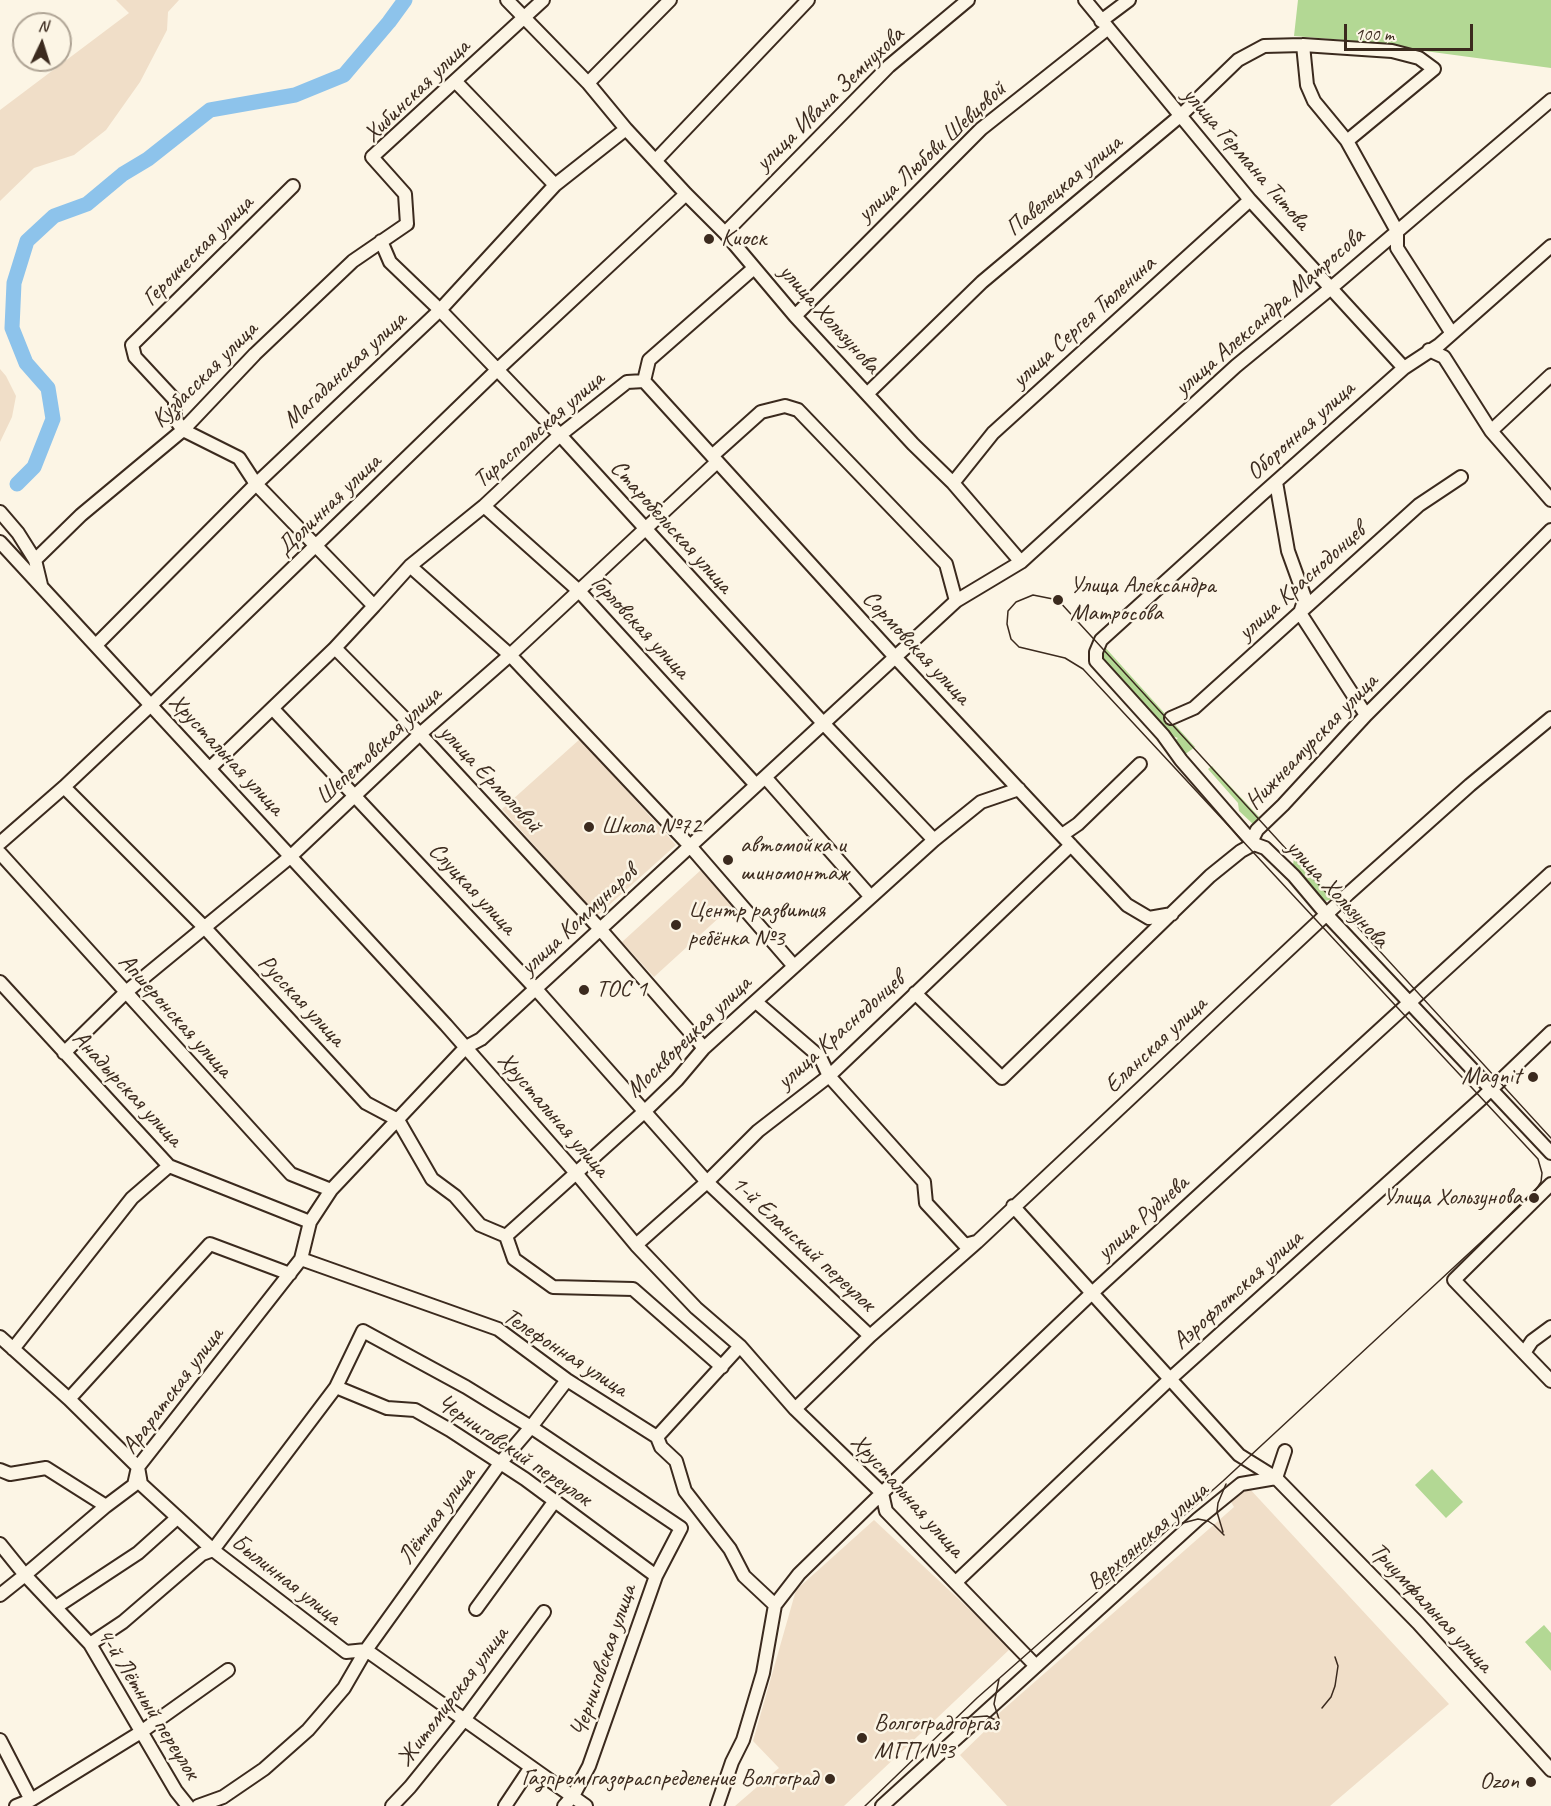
<!DOCTYPE html>
<meta charset="utf-8">
<style>
body{margin:0}
#map{position:relative;width:1551px;height:1806px;overflow:hidden;background:#fcf5e5;font-family:Caveat,sans-serif}
canvas{display:block}
.north{position:absolute;left:12px;top:12px;width:60px;height:60px;box-sizing:border-box;background:#fcf5e5;border:2px solid #afa495;border-radius:50%;rotate:4deg;font-size:16px;font-weight:700;line-height:24px;text-align:center;color:#3b2a1e}
.north::after{content:'';display:block;margin:auto;width:21px;height:27px;background:#3b2a1e;clip-path:polygon(50% 0,100% 100%,50% 72%,0 100%)}
.scale{position:absolute;left:1344px;top:24px;width:129px;height:27px;box-sizing:border-box;border:3px solid #3b2a1e;border-top:0;padding-left:8px;font-size:18px;line-height:21px;white-space:nowrap;color:#3b2a1e;-webkit-text-stroke:4px #fcf5e5;paint-order:stroke}
</style>
<div id="map">
<canvas width="1551" height="1806"></canvas>
<div class="north">N</div>
<div class="scale">100 m</div>
</div>
<script>
const ctx = document.querySelector('canvas').getContext('2d');
ctx.lineJoin = 'round';
function paint(path, color) { ctx.fillStyle = color; ctx.fill(path, 'evenodd'); }
const toPath = rows => new Path2D(rows.map(r => 'M' + r).join(''));
function strokePath(path, color, width, dash) { ctx.strokeStyle = color; ctx.lineWidth = width; ctx.lineCap = dash ? 'butt' : 'round'; ctx.setLineDash(dash || []); ctx.stroke(path); }
function drawText(font, color, halo, rows, align = 'center') {
  ctx.font = font + ' Caveat,sans-serif'; ctx.lineWidth = 5; ctx.setLineDash([]); ctx.textBaseline = 'middle'; ctx.strokeStyle = halo; ctx.fillStyle = color; for (const [text, x, y, turn = 0] of rows) {
    ctx.save(); ctx.translate(x, y); ctx.rotate((+turn || 0) * Math.PI / 180); ctx.textAlign = isNaN(turn) ? turn : align; if (halo) ctx.strokeText(text, 0, 0); ctx.fillText(text, 0, 0); ctx.restore();
  }
}
const built = toPath([
 [116,0,179,0,168,12,167,30,140,82,106,130,74,155,34,168,0,201,0,110,129,13],
 [0,369,6,376,16,396,12,417,0,442],
 [580,739,676,845,597,916,502,809],
 [702,869,734,904,654,977,622,942],
 [1248,1487,1449,1704,1330,1806,1007,1806,960,1755,991,1725,989,1722,1234,1507,1231,1502],
 [874,1520,1011,1648,844,1806,735,1806,779,1768,753,1741,796,1590]
]);
const green = toPath([
 [1298,0,1551,0,1551,68,1343,40,1294,36],
 [1103,645,1195,747,1184,755,1174,741,1178,738,1169,735,1105,667,1099,652],
 [1212,766,1216,771,1262,820,1253,824,1239,811,1238,803,1208,769],
 [1294,858,1302,864,1332,897,1330,900,1324,901,1303,880,1293,865],
 [1432,1469,1463,1502,1446,1518,1415,1485],
 [1544,1625,1551,1633,1551,1671,1525,1642]
]);
const river = toPath([
 [17,484,34,467,53,419,48,388,26,363,12,328,14,283,27,241,54,216,87,204,123,174,148,159,210,110,295,95,344,75,389,22,405,0]
]);
const minor = toPath([
 [507,0,588,83,626,129,686,194,725,233,795,316,913,444,953,483,1021,562],
 [1085,0,1250,200,1404,368],
 [1101,21,1129,0],
 [1303,45,1307,85,1314,101,1347,141,1397,231,1397,248,1451,332],
 [456,82,555,185],
 [588,83,670,0],
 [656,160,808,0],
 [293,186,132,345,135,357,175,400,175,419,183,430,239,458,256,484,374,606,335,648,420,734,600,929,704,1048],
 [725,233,889,66,968,0],
 [381,241,390,262,440,310,560,435,823,723,934,840],
 [1551,246,1439,345,1404,368,1261,495,1101,640,1096,652,1096,661,1163,735,1181,760,1254,844,1265,848,1294,876,1326,914,1551,1153],
 [795,316,981,129,1107,29],
 [1429,350,1444,357,1491,431,1551,500],
 [644,381,895,657,1127,905,1149,918,1172,914],
 [868,393,982,282,1180,116,1238,60,1264,46,1303,45,1392,51,1419,58,1434,69,1347,141],
 [1491,431,1551,375],
 [712,456,761,412,785,406,798,410,946,564,956,601],
 [1276,482,1288,551,1305,598,1300,613,1366,715],
 [953,483,993,433,1250,200],
 [484,506,579,591,756,785],
 [0,512,18,533,35,560,41,585],
 [0,542,446,1025,576,1173,636,1245,696,1308,740,1346,795,1409,882,1493,886,1511,1035,1665],
 [35,560,81,515,183,430,255,354,353,261,407,224,405,194,372,157,543,0],
 [410,566,510,655,690,846,793,965],
 [374,606,410,566,484,506,560,435,627,382,644,381,649,360,754,268],
 [96,645,256,484,440,310,555,185,626,129],
 [273,709,535,988,707,1182,870,1336],
 [1171,718,1194,708,1419,505,1461,477],
 [210,768,335,648],
 [765,777,870,896],
 [64,787,205,928,366,1103,398,1120,432,1179,455,1196,480,1225,506,1236],
 [1062,835,1078,824,1140,764],
 [0,843,64,787,151,705,497,370,686,194],
 [1254,844,1253,838,1257,830,1283,805,1366,715,1551,530],
 [0,853,291,1174,331,1190],
 [0,982,169,1166,310,1222],
 [915,993,1002,1078,1210,876,1241,851,1254,844],
 [756,1002,820,1057,829,1076,924,1182,926,1203,965,1245,976,1242],
 [64,1053,126,992,290,857,420,734,510,655,717,462],
 [1551,1184,1454,1280,1524,1353,1532,1341,1551,1327],
 [1013,1206,1239,1455,1276,1478,1418,1623,1551,1770],
 [506,1236,644,1112,677,1080,704,1048,934,840,981,802,1019,789],
 [506,1236,514,1259,553,1287,633,1289,722,1367],
 [636,1245,707,1182,758,1131,829,1076,1071,845],
 [301,1259,498,1329,567,1380,657,1437,661,1447,676,1461,685,1491,730,1549,744,1576,775,1605],
 [0,1337,69,1399,138,1467,141,1484,213,1550,346,1652,366,1650,586,1806],
 [13,1349,132,1198,169,1166],
 [1524,1353,1551,1381],
 [336,1387,387,1408,415,1410,450,1430,525,1479,656,1576],
 [69,1399,210,1244,290,1274],
 [795,1409,870,1336,977,1242,1348,894,1470,785,1551,718],
 [657,1437,740,1346],
 [0,1470,10,1474,46,1468,106,1506],
 [0,1544,25,1575,90,1644,176,1791,188,1806],
 [956,1582,1170,1379,1481,1099,1551,1032],
 [0,1595,25,1575,106,1506,134,1485,138,1467,301,1259,310,1222,331,1190,466,1047,481,1039,956,601,1021,562,1236,366,1331,288,1551,100],
 [56,1607,138,1553,177,1518],
 [476,1609,554,1502],
 [90,1644,123,1622,202,1554,213,1550,336,1387,363,1331,466,1387,531,1427,681,1528,656,1576,589,1766,573,1796,564,1806],
 [0,1740,31,1800],
 [16,1806,31,1800,141,1732,228,1670],
 [198,1806,223,1797,264,1769,308,1730,344,1688,366,1650,501,1462,531,1427,567,1380],
 [392,1806,410,1787,464,1720,544,1612],
 [505,1806,531,1767],
 [717,1806,732,1762,743,1740,763,1673,775,1605,799,1574,882,1493,1092,1293,1551,873],
 [882,1806,1198,1519,1241,1484,1276,1478,1285,1451]
]);
const tram = toPath([
 [1179,1524,1198,1519,1208,1521,1214,1525,1224,1535],
 [1223,1532,1217,1512,1218,1503,1226,1484],
 [999,1679,994,1704,1000,1722],
 [1322,1708,1331,1697,1335,1686,1338,1666,1335,1657],
 [962,1718,987,1716,1000,1722],
 [865,1806,977,1698,1223,1481,1533,1194,1541,1182,1542,1173,1538,1159,1083,669,1065,658,1019,647,1011,639,1007,624,1008,611,1016,602,1033,595,1058,600,1551,1138]
]);
const markers = [
 [709,239,6,"#3b2a1e"],
 [1058,600,6,"#3b2a1e"],
 [589,827,6,"#3b2a1e"],
 [728,860,6,"#3b2a1e"],
 [676,925,6,"#3b2a1e"],
 [584,990,6,"#3b2a1e"],
 [1533,1077,6,"#3b2a1e"],
 [1534,1198,6,"#3b2a1e"],
 [862,1738,6,"#3b2a1e"],
 [830,1779,6,"#3b2a1e"],
 [1531,1782,6,"#3b2a1e"]
];
const streetNames = [
 ["Хибинская улица",417,91,-44],
 ["улица Ивана Земнухова",830,99,-44],
 ["улица Любови Шевцовой",932,152,-43],
 ["улица Германа Титова",1246,159,49],
 ["Павелецкая улица",1064,186,-40],
 ["Героическая улица",198,251,-45],
 ["улица Александра Матросова",1270,312,-41],
 ["улица Хользунова",829,319,48],
 ["улица Сергея Тюленина",1084,322,-42],
 ["Магаданская улица",345,370,-43],
 ["Кузбасская улица",205,375,-45],
 ["Тираспольская улица",539,430,-41],
 ["Оборонная улица",1301,431,-42],
 ["Долинная улица",329,505,-44],
 ["Старобельская улица",671,527,48],
 ["улица Краснодонцев",1302,582,-42],
 ["Горловская улица",640,627,47],
 ["Сормовская улица",916,648,47],
 ["Нижнеамурская улица",1312,742,-46],
 ["Шепетовская улица",379,746,-43],
 ["Хрустальная улица",226,755,47],
 ["улица Ермоловой",490,779,47],
 ["Слуцкая улица",472,889,47],
 ["улица Хользунова",1337,894,47],
 ["улица Коммунаров",579,920,-43],
 ["Русская улица",301,1001,47],
 ["Апшеронская улица",175,1016,48],
 ["улица Краснодонцев",841,1031,-42],
 ["Москворецкая улица",689,1037,-44],
 ["Еланская улица",1156,1045,-43],
 ["Анадырская улица",127,1089,47],
 ["Хрустальная улица",553,1115,49],
 ["улица Руднева",1143,1218,-42],
 ["1-й Еланский переулок",803,1244,43],
 ["Аэрофлотская улица",1238,1290,-42],
 ["Телефонная улица",565,1353,33],
 ["Араратская улица",173,1391,-53],
 ["Черниговский переулок",514,1451,34],
 ["Хрустальная улица",907,1496,48],
 ["Лётная улица",437,1516,-54],
 ["Верхоянская улица",1148,1537,-41],
 ["Былинная улица",286,1580,38],
 ["Триумфальная улица",1431,1608,47],
 ["Черниговская улица",604,1661,-71],
 ["Житомирская улица",453,1697,-53],
 ["4-й Лётный переулок",148,1704,58]
];
const poiNames = [
 ["Киоск",721,239],
 ["Улица Александра",1070,586],
 ["Матросова",1070,614],
 ["Школа №72",601,827],
 ["автомойка и",740,846],
 ["шиномонтаж",740,874],
 ["Центр развития",688,911],
 ["ребёнка №3",688,939],
 ["ТОС 1",596,990],
 ["Magnit",1521,1077,"right"],
 ["Улица Хользунова",1522,1198,"right"],
 ["Волгоградгоргаз",874,1724],
 ["МГП №3",874,1752],
 ["Газпром газораспределение Волгоград",818,1779,"right"],
 ["Ozon",1519,1782,"right"]
];
paint(built, '#f0dec8');
paint(green, '#b3d894');
strokePath(river, '#8dc3eb', 15);
strokePath(minor, '#3b2a1e', 16);
strokePath(minor, '#fcf5e5', 12);
strokePath(tram, '#3b2a1e', 1.5);
for (const [x, y, r, color] of markers) { const dot = new Path2D(); dot.arc(x, y, r, 0, 2 * Math.PI); ctx.fillStyle = color; ctx.fill(dot); strokePath(dot, '#fcf5e5', 2); }
drawText('24px', '#3b2a1e', '#fcf5e5', streetNames);
drawText('24px', '#3b2a1e', '#fcf5e5', poiNames, 'left');
</script>
